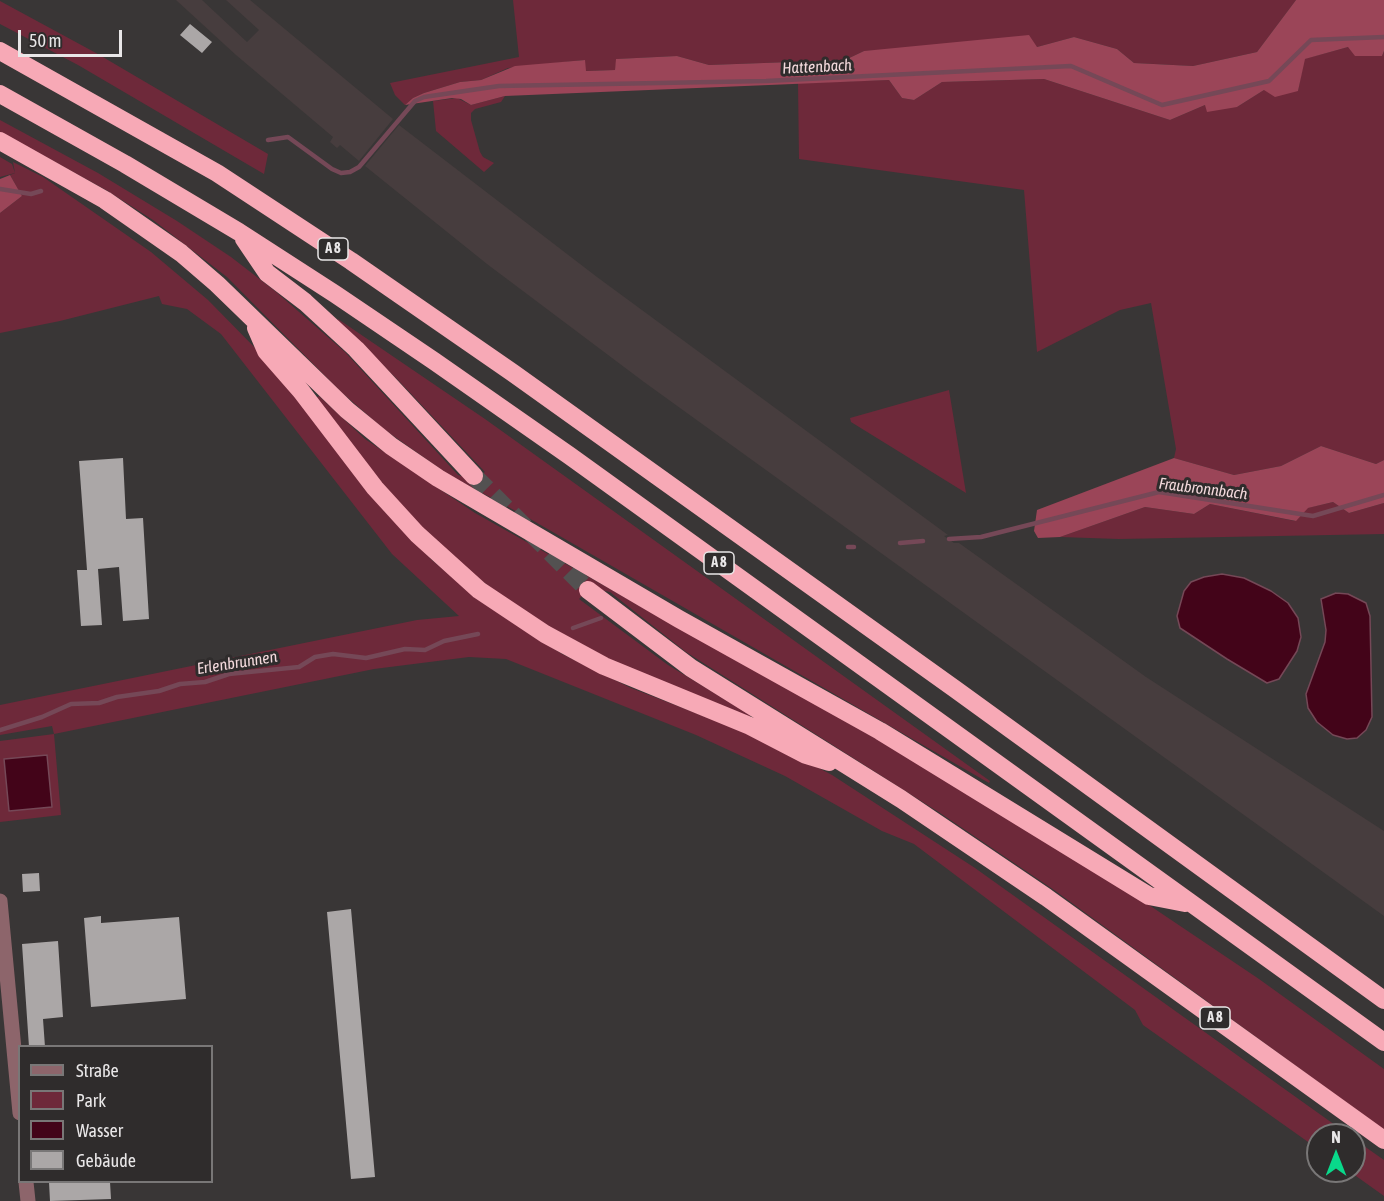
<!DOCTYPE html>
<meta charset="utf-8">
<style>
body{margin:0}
#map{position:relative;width:1384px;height:1201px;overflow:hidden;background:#393636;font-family:"Asap Condensed",sans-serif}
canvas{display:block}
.legend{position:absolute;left:18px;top:1045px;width:195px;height:138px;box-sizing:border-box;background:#2f2c2c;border:2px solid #797777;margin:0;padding:8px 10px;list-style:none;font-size:18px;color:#e9e7e8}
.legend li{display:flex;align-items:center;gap:12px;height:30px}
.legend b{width:30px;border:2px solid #797777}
.north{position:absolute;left:1306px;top:1123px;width:60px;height:60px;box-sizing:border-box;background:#2f2c2c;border:2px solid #797777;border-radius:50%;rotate:0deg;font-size:16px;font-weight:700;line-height:24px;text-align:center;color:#e9e7e8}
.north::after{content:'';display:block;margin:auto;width:21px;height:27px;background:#09d98b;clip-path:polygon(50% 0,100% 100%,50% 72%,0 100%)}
.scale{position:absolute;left:18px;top:30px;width:104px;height:27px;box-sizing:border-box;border:3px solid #e9e7e8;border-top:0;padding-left:8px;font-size:18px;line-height:21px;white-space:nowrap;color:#e9e7e8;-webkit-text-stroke:4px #2f2c2c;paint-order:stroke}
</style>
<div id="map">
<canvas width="1384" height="1201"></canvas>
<ul class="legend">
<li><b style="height:8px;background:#8d656b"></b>Straße</li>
<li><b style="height:16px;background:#6e293a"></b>Park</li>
<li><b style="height:16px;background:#430419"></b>Wasser</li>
<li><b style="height:16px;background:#aba7a7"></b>Gebäude</li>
</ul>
<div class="north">N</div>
<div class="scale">50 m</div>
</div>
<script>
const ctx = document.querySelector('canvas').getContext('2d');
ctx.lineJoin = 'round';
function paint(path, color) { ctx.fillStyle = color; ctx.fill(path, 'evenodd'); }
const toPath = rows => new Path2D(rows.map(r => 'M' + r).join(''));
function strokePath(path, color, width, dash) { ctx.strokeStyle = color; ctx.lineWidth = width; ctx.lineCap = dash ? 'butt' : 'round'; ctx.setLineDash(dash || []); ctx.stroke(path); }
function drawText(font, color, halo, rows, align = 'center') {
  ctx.font = font + ' "Asap Condensed",sans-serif'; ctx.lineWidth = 6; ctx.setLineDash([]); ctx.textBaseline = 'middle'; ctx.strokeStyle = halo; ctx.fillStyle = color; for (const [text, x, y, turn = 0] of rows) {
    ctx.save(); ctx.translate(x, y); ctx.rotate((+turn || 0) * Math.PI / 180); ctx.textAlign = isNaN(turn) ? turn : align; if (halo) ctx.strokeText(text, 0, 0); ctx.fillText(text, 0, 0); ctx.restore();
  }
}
const built = toPath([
 [176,0,202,0,247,42,259,30,226,0,250,0,393,119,359,161,340,145,337,148,330,142,333,137,236,55],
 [399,125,597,277,948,535,944,536,954,543,959,543,1146,677,1384,831,1384,916,644,382,487,264,365,166]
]);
const green = toPath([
 [513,0,1296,0,1257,52,1193,66,1134,63,1117,49,1074,37,1037,47,864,51,845,60,709,65,677,56,617,59,615,70,585,71,584,60,508,68,481,80,460,82,424,93,413,98,405,105,395,95,390,83,519,57],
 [0,1,96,53,268,154,264,174,78,65,0,24],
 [1348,47,1382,56,1384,51,1384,460,1376,464,1321,446,1281,466,1234,475,1174,458,1176,449,1151,303,1120,310,1037,352,1024,190,799,159,798,83,889,80,902,98,914,100,942,82,1044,79,1170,120,1205,105,1237,107,1264,90,1298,91,1304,59],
 [505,96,501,102,475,109,471,113,471,120,480,152,483,157,494,163,484,172,436,131,433,101,457,98,471,105],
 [0,120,98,173,177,221,231,257,275,291,345,352,458,475,465,477,480,475,485,472,396,378,338,322,338,319,485,419,990,781,989,783,525,516,449,475,385,430,340,391,227,277,153,220,106,190,0,132],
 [0,157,12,164,15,173,13,162,43,177,151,252,208,300,264,357,385,512,433,561,482,602,562,654,631,688,766,740,832,775,975,868,1349,1135,1318,1135,1318,1149,1143,1025,1135,1010,914,844,882,831,785,776,696,735,506,659,469,657,374,669,54,734,61,815,0,822,0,741,54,734,52,726,0,735,0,705,417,620,459,616,392,554,221,334,187,309,162,304,159,296,60,321,0,333,0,213,22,196,10,175,15,173,0,177],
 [949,390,966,493,851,422,850,418],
 [319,396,365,439,475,513,929,768,1091,866,1259,979,1384,1069,1384,1130,1054,890,940,813,686,652,610,592,600,590,584,594,579,599,668,665,751,715,748,718,618,664,521,611,446,553,390,494,316,398],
 [1333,502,1349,513,1384,503,1384,534,1119,539,1060,537,1145,507,1194,514,1210,504,1295,521,1307,508],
 [1354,1139,1384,1160,1384,1196,1349,1171,1354,1171]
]);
const forest = toPath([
 [1296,0,1384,0,1384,51,1382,56,1355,56,1348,47,1305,59,1298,91,1275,97,1264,90,1237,107,1207,112,1205,105,1170,120,1044,79,942,82,914,100,902,98,889,80,505,96,471,105,461,99,452,98,405,105,413,98,424,93,460,82,481,80,515,66,585,60,586,71,615,70,616,59,677,56,709,65,845,60,864,51,1029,35,1037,47,1074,37,1117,49,1134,63,1193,66,1257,52],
 [10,175,22,196,0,213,0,179],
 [1321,446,1376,464,1384,460,1384,503,1349,513,1333,502,1308,508,1296,521,1210,504,1194,514,1145,507,1060,537,1038,538,1034,531,1037,510,1174,458,1234,475,1281,466]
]);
const water = toPath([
 [1222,574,1244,578,1271,591,1288,603,1298,618,1301,637,1297,651,1279,679,1267,683,1227,659,1180,628,1177,616,1184,591,1191,582,1204,577,1222,574],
 [1336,593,1348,594,1366,603,1370,616,1372,717,1366,730,1357,738,1347,739,1333,735,1317,722,1308,708,1306,694,1325,642,1326,630,1321,599,1336,593],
 [47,755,52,807,9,811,4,759,47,755]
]);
const stream = toPath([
 [268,140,288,137,332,169,341,173,350,172,359,167,415,101,424,97,499,86,766,81,1071,66,1162,105,1269,81,1311,40,1384,37],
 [0,189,31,194,41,191],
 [949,539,981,537,1159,492,1313,516,1384,495],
 [900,543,923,541],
 [848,547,854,547],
 [573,628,601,618],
 [0,730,42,717,71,704,99,703,117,697,159,691,180,684,205,682,229,674,299,667,315,657,333,654,366,658,405,649,425,650,444,641,478,634]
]);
const building = toPath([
 [190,24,212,42,202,53,180,35],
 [123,458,126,519,143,518,149,619,123,621,119,567,98,569,102,625,81,626,77,570,87,570,79,461],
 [39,873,40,891,23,892,22,874],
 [351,909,375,1177,351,1179,327,912],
 [101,916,101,923,179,917,186,999,91,1007,84,918],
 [58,941,63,1017,43,1019,45,1047,29,1047,22,944],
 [49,1182,110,1182,111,1199,50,1201]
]);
const motorwayTunnel = toPath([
 [474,476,588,590]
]);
const minor = toPath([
 [0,901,20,1113],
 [26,1182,28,1201]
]);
const motorway = toPath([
 [0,51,217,173,351,261,513,373,955,689,1384,1000],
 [0,94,125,164,239,232,335,294,434,361,570,456,1384,1042],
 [0,141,105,200,181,253,217,284,347,410,391,446,438,478,679,619,880,731,1149,896,1185,903],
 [244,239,267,273,305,302,356,349,474,476],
 [256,328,266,351,301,391,375,488,417,534,479,590,545,634,604,666,750,726,806,755,829,762],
 [588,590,691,668,901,799,1046,897,1384,1140]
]);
const shields = [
 [333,249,30],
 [719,563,30],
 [1215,1018,30]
];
const shieldNames = [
 ["A 8",333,249],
 ["A 8",719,563],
 ["A 8",1215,1018]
];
const waterNames = [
 ["Hattenbach",817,67,-3],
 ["Fraubronnbach",1203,489,7],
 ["Erlenbrunnen",237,663,-9]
];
paint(built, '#473d3e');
paint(green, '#6e293a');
paint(forest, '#9b4558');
paint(water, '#430419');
strokePath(water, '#754857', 1.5);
strokePath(stream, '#754857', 4.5);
paint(building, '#aba7a7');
strokePath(motorwayTunnel, '#535151', 18, [18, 9]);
strokePath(minor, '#8d656b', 15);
strokePath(motorway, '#f7a9b6', 18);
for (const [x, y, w] of shields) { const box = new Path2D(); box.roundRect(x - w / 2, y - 11, w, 22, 4.5); ctx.fillStyle = '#2f2c2c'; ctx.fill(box); strokePath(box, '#e9e7e8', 1.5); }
drawText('bold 14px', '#e9e7e8', null, shieldNames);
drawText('italic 16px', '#f3d9dc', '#2f2c2c', waterNames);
</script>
